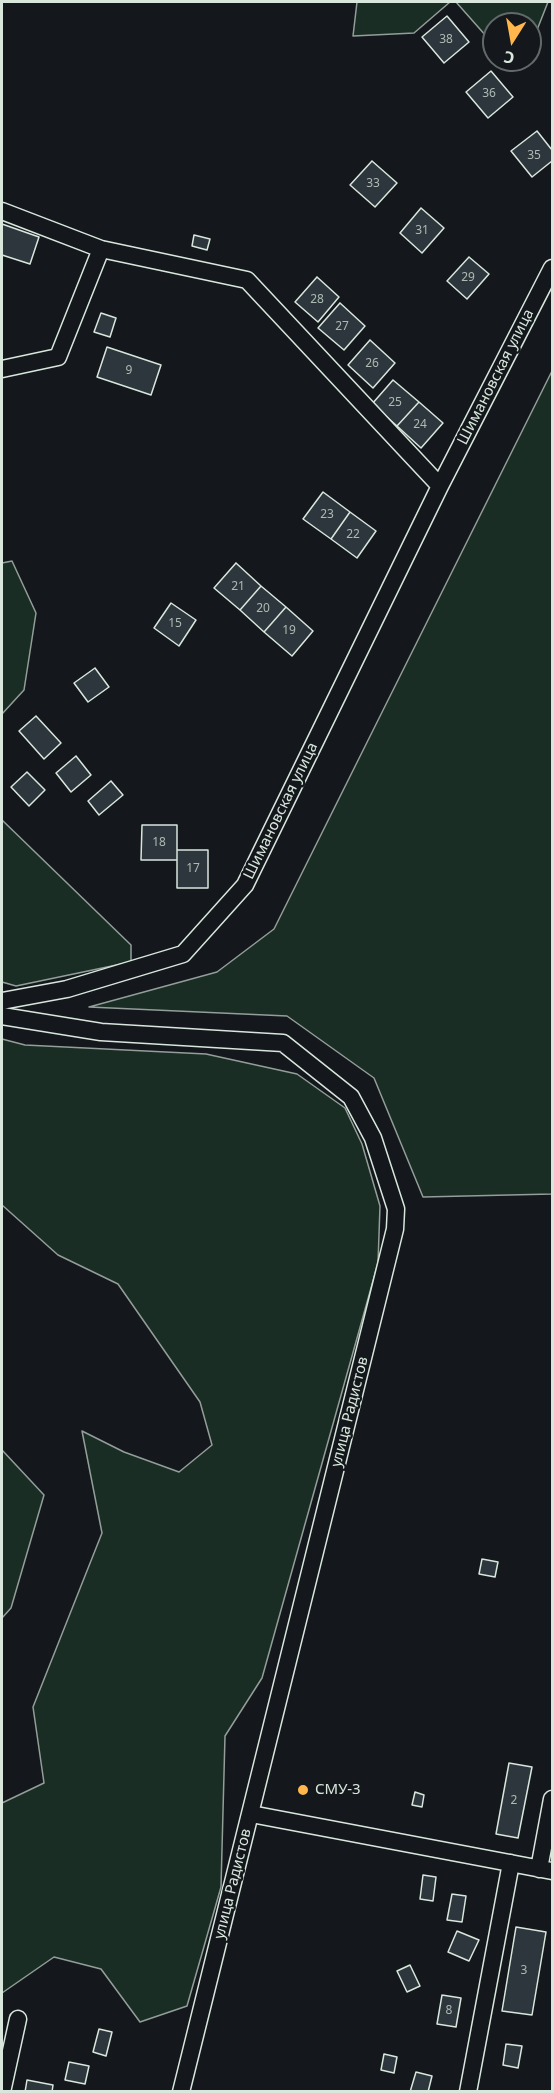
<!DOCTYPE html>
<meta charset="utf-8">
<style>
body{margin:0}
#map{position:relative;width:554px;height:2093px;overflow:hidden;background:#14181c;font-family:"Noto Sans",sans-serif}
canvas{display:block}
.frame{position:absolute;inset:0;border:3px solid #d8e6dc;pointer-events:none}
.north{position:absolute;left:482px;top:12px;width:60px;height:60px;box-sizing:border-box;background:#14181c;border:2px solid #626a69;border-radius:50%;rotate:191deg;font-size:16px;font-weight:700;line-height:24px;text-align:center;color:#d8e6dc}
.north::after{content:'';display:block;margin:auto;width:21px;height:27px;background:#ffb74d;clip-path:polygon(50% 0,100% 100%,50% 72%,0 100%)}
</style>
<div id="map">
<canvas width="554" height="2093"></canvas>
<div class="frame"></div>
<div class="north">С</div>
</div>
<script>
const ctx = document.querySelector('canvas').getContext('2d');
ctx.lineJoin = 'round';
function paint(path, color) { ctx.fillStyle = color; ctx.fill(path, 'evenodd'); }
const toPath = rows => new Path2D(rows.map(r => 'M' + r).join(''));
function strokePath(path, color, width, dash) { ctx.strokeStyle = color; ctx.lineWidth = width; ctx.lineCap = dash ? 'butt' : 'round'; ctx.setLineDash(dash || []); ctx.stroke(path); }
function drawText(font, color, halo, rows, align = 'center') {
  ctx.font = font + ' "Noto Sans",sans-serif'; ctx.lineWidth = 4.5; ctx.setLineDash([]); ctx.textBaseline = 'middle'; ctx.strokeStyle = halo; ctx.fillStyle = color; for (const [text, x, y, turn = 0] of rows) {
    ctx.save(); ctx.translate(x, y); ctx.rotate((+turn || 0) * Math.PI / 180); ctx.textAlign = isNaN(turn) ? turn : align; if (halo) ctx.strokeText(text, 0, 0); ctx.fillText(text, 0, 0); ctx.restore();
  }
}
const green = toPath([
 [357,2,450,2,414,33,353,36,357,2],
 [456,2,548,2,537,30,530,35,530,24,494,24,494,45,456,2],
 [552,371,552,1194,423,1197,374,1078,287,1016,89,1007,217,972,274,929,552,371],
 [12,561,36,613,24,690,2,714,2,563,12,561],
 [2,820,131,945,131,962,16,986,2,982,2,820],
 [2,1039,25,1045,206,1054,297,1074,345,1108,362,1144,380,1206,378,1263,262,1678,225,1736,221,1887,187,2006,140,2022,101,1969,54,1957,2,1993,2,1803,44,1783,33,1707,102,1533,82,1431,124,1452,179,1472,212,1445,200,1402,118,1284,58,1255,2,1205,2,1039],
 [2,1450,44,1495,11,1608,2,1618,2,1450]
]);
const building = toPath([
 [447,16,469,42,444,63,422,37,447,16],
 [491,71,513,97,488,118,466,92,491,71],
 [537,131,552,150,552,161,532,177,511,151,537,131],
 [372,161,397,183,375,207,350,185,372,161],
 [421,208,444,228,422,253,400,233,421,208],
 [2,224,39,237,30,264,2,255,2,224],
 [194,235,210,239,207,250,192,246,194,235],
 [469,257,489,274,467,299,447,281,469,257],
 [317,277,339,297,318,322,295,302,317,277],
 [340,303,365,326,344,350,318,328,340,303],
 [101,313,116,318,110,337,94,332,101,313],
 [370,340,395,363,373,388,348,365,370,340],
 [107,347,161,365,151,395,97,377,107,347],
 [393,380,419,402,397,426,372,404,393,380],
 [419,402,443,423,421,448,397,426,419,402],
 [323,492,350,512,331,539,303,519,323,492],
 [350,512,376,531,357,558,331,539,350,512],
 [236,563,261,586,240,610,214,588,236,563],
 [261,586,286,607,264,632,240,610,261,586],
 [171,603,196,620,179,646,154,628,171,603],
 [286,607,313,631,292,656,264,632,286,607],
 [95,668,109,687,88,702,74,683,95,668],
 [36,716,61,743,44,759,19,731,36,716],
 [76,756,91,775,71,792,56,773,76,756],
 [27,772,45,790,29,806,11,787,27,772],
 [111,781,123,795,99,815,88,801,111,781],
 [142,825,177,825,177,860,141,860,142,825],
 [177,850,208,850,208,888,177,888,177,850],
 [482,1559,498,1562,495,1577,479,1574,482,1559],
 [509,1763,532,1767,518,1838,496,1834,509,1763],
 [415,1792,424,1795,422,1807,412,1805,415,1792],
 [423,1875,436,1877,433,1901,420,1899,423,1875],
 [452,1894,466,1896,462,1922,447,1920,452,1894],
 [516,1927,546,1932,532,2015,502,2011,516,1927],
 [457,1931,479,1940,469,1961,448,1952,457,1931],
 [410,1965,420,1986,407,1992,397,1971,410,1965],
 [442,1995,461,1998,456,2027,437,2024,442,1995],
 [99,2029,112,2032,106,2056,93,2052,99,2029],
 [506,2044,522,2046,518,2068,503,2065,506,2044],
 [384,2054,397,2057,394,2073,381,2070,384,2054],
 [69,2062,89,2066,85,2084,65,2080,69,2062],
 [416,2072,432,2076,428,2092,410,2092,416,2072],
 [27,2080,53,2085,52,2092,25,2092,27,2080]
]);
const minor = toPath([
 [2,211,101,249,58,357,2,369],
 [101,249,247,280,440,486],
 [2,1001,67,989,183,954,245,885,440,486,552,268],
 [2,1016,101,1032,283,1043,351,1097,373,1138,396,1209,395,1229,181,2092],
 [251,1814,552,1871],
 [539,1869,552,1799],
 [2,2092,18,2019],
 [468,2092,511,1863]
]);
const markers = [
 [303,1790,6,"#ffb74d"]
];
const numberNames = [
 ["38",446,40],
 ["36",489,94],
 ["35",534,156],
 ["33",373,184],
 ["31",422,231],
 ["29",468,278],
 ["28",317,300],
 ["27",342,327],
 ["26",372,364],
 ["9",129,371],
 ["25",395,403],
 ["24",420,425],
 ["23",327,515],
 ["22",353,535],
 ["21",238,587],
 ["20",263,609],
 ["15",175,624],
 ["19",289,631],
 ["18",159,843],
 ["17",193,869],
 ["2",514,1801],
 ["3",524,1971],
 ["8",449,2011]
];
const streetNames = [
 ["Шимановская улица",496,377,-63],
 ["Шимановская улица",281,811,-64],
 ["улица Радистов",350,1412,-76],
 ["улица Радистов",233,1884,-76]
];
const poiNames = [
 ["СМУ-3",315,1790]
];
paint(green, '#1a2d24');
strokePath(green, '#939e99', 1.5);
paint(building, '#2c363c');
strokePath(building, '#d8e6dc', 1.5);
strokePath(minor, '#d8e6dc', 19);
strokePath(minor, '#14181c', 16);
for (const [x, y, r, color] of markers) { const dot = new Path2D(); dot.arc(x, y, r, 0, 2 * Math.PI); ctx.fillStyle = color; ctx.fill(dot); strokePath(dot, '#14181c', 2); }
drawText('12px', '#adbab4', null, numberNames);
drawText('15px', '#d8e6dc', '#14181c', streetNames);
drawText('15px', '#d8e6dc', '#14181c', poiNames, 'left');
</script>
